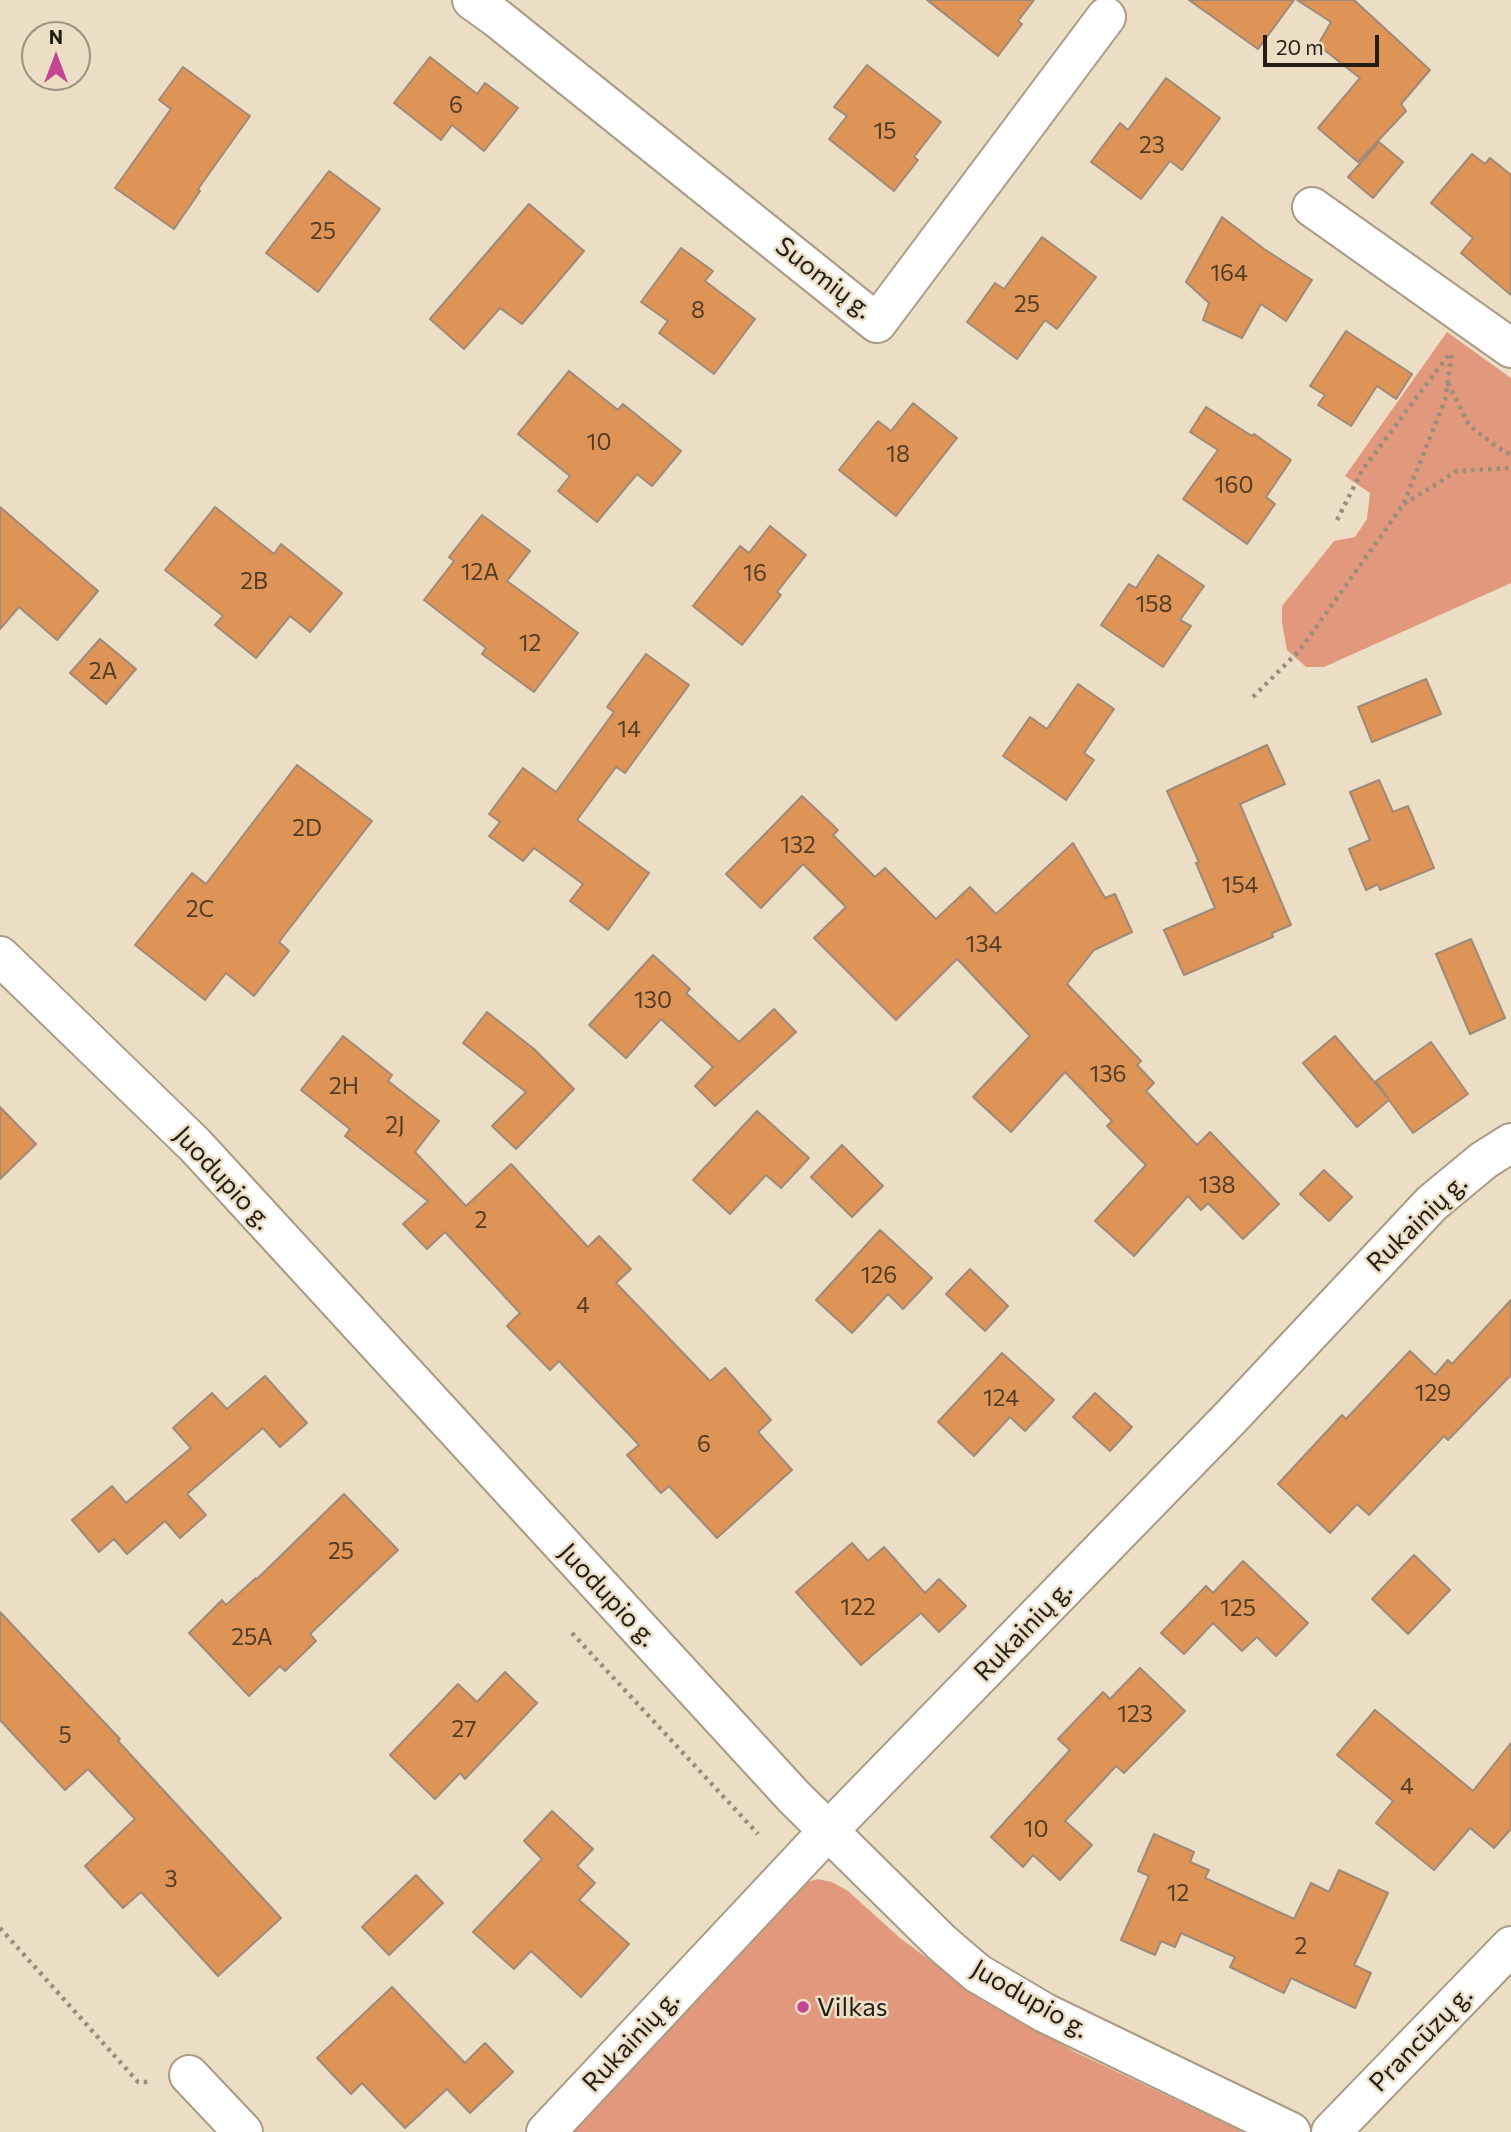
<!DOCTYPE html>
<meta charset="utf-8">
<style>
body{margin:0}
#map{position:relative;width:1511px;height:2132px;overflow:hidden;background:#ecddc5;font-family:Commissioner,sans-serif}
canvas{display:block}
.north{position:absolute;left:21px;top:21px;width:70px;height:70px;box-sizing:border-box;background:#ecddc5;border:2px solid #9c917f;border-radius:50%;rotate:0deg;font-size:19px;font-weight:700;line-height:28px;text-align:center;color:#231e15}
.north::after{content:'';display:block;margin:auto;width:24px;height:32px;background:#c44693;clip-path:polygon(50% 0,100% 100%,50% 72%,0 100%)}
.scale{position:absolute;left:1263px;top:35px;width:116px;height:32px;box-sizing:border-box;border:4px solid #231e15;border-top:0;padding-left:9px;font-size:21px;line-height:24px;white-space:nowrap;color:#231e15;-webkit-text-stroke:5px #ecddc5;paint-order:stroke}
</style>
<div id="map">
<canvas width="1511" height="2132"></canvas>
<div class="north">N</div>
<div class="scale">20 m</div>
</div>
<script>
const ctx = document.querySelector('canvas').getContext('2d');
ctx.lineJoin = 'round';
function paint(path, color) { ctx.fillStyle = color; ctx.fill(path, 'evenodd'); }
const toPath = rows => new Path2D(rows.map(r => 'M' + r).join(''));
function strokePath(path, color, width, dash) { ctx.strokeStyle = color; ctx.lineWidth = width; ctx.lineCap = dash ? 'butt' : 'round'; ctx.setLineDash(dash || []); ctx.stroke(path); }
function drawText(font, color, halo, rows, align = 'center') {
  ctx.font = font + ' Commissioner,sans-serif'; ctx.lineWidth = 5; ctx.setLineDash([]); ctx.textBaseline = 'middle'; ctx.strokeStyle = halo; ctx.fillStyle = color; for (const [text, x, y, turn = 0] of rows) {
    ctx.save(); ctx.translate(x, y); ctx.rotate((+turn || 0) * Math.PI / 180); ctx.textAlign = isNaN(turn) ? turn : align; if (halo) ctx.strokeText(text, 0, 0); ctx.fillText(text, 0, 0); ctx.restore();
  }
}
const green = toPath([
 [1447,332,1511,378,1511,583,1324,667,1306,667,1287,650,1282,623,1282,606,1334,541,1355,537,1367,519,1370,493,1345,476],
 [817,1879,832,1882,848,1891,900,1938,974,1993,1075,2052,1244,2132,561,2132,796,1886]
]);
const building = toPath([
 [927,0,1034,0,1018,21,1022,24,998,56,927,0],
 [1189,0,1294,0,1258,49,1189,0],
 [1297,0,1354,0,1430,70,1401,104,1406,111,1358,162,1318,128,1360,78,1318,45,1331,22,1297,0],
 [430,57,477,94,485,83,518,108,484,151,452,125,441,140,394,103,430,57],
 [867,65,941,122,914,157,918,160,894,191,829,139,847,116,834,107,867,65],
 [183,67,250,116,198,189,200,191,174,229,115,188,171,109,159,100,183,67],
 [1166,78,1220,118,1182,170,1170,161,1141,199,1091,162,1120,123,1128,130,1166,78],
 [1379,142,1403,162,1373,198,1348,177,1379,142],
 [1472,154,1485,164,1490,158,1511,175,1511,295,1461,253,1473,238,1431,203,1472,154],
 [329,171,380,209,318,292,266,253,329,171],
 [529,204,584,251,522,324,500,308,464,349,430,319,529,204],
 [1222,217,1264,249,1312,280,1286,321,1261,304,1242,338,1203,320,1209,303,1186,282,1222,217],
 [1042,237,1096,277,1057,329,1045,320,1017,359,967,322,995,283,1004,289,1042,237],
 [681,248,713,271,705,281,755,319,714,374,659,333,668,321,641,302,681,248],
 [1346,331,1412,374,1396,399,1377,386,1351,426,1318,405,1325,395,1310,386,1346,331],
 [569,371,618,410,623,404,681,451,652,486,637,474,597,522,558,491,570,476,518,434,569,371],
 [913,403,957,438,896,516,839,470,878,421,891,431,913,403],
 [1206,407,1252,436,1254,434,1291,460,1266,497,1275,504,1247,544,1183,499,1218,450,1190,432,1206,407],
 [0,507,98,591,57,640,19,607,0,629,0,507],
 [215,507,274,554,281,544,342,593,310,632,290,616,256,658,215,625,223,616,165,570,215,507],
 [482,515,530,551,507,581,578,633,534,692,482,654,486,648,424,600,454,561,449,557,482,515],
 [770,526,806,555,777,592,781,595,742,645,693,606,740,546,749,553,770,526],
 [1158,555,1204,586,1180,620,1191,626,1163,667,1101,625,1129,584,1136,588,1158,555],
 [100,639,136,669,106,704,70,673,100,639],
 [646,654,689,685,625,773,616,767,577,820,649,873,608,930,570,901,583,884,534,848,523,861,489,836,500,822,489,814,523,768,556,792,614,712,607,707,646,654],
 [1426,679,1441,714,1372,742,1358,707,1426,679],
 [1078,684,1114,709,1084,753,1094,760,1066,800,1003,756,1030,717,1047,729,1078,684],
 [1267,745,1285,784,1240,804,1291,925,1272,933,1273,937,1184,975,1164,930,1215,908,1196,863,1199,862,1167,791,1267,745],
 [297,765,372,821,279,942,289,951,254,996,226,973,205,1000,135,945,192,873,206,884,297,765],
 [1379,780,1393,812,1408,806,1434,868,1380,890,1378,884,1366,890,1349,849,1370,840,1350,792,1379,780],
 [802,796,838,830,833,835,875,877,885,868,936,919,970,887,996,914,1073,843,1105,898,1115,894,1132,932,1094,950,1067,984,1141,1061,1137,1065,1154,1083,1146,1091,1197,1145,1210,1132,1279,1204,1243,1239,1208,1203,1201,1210,1188,1196,1134,1256,1095,1221,1146,1165,1107,1126,1112,1121,1065,1072,1011,1132,973,1097,1030,1036,963,965,957,959,896,1020,814,938,846,907,803,864,761,908,726,874,802,796],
 [1471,939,1505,1018,1470,1034,1436,954,1471,939],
 [653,955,690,989,686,993,739,1042,774,1009,796,1032,715,1106,695,1086,713,1067,661,1019,626,1058,589,1025,653,955],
 [487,1012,534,1049,574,1089,516,1149,492,1126,526,1092,463,1043,487,1012],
 [343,1036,392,1075,388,1081,439,1121,415,1152,466,1206,511,1164,588,1247,599,1236,631,1269,616,1283,710,1381,725,1368,771,1420,758,1432,792,1470,717,1538,669,1486,661,1493,627,1455,639,1445,559,1361,550,1370,507,1326,520,1313,445,1232,427,1249,403,1224,428,1201,345,1136,350,1129,301,1090,343,1036],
 [1335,1036,1388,1098,1376,1081,1431,1042,1468,1094,1413,1133,1389,1100,1357,1127,1303,1063,1335,1036],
 [0,1107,36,1144,0,1179,0,1107],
 [757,1111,809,1158,781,1188,766,1175,730,1214,693,1180,757,1111],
 [842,1145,883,1186,852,1217,811,1177,842,1145],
 [1324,1170,1352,1197,1329,1221,1300,1194,1324,1170],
 [880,1230,932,1278,903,1309,888,1294,852,1333,816,1300,880,1230],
 [970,1269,1008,1306,985,1331,946,1294,970,1269],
 [1511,1300,1511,1375,1448,1440,1444,1436,1369,1515,1357,1504,1330,1533,1278,1484,1342,1415,1346,1419,1410,1351,1435,1375,1448,1360,1452,1364,1511,1300],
 [1002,1353,1054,1400,1025,1431,1010,1417,974,1456,938,1422,1002,1353],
 [265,1376,307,1423,280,1447,263,1428,187,1494,206,1515,180,1538,165,1521,127,1554,114,1539,99,1552,72,1520,112,1486,126,1503,191,1448,173,1428,212,1393,227,1409,265,1376],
 [1095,1393,1132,1427,1110,1451,1073,1417,1095,1393],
 [344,1494,398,1550,310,1634,316,1641,285,1671,280,1666,249,1696,189,1633,222,1600,226,1605,256,1578,257,1579,344,1494],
 [852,1543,868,1561,884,1547,925,1593,939,1579,966,1606,939,1632,921,1613,861,1665,796,1592,852,1543],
 [1414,1555,1450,1590,1408,1634,1372,1599,1414,1555],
 [1243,1561,1308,1623,1276,1656,1257,1637,1242,1651,1213,1623,1184,1654,1161,1633,1206,1586,1213,1593,1243,1561],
 [0,1612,120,1739,118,1741,281,1918,218,1976,141,1892,123,1908,85,1866,135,1819,88,1769,65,1790,0,1720,0,1612],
 [1140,1668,1185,1711,1124,1773,1116,1766,1065,1821,1092,1845,1060,1880,1033,1855,1023,1867,991,1837,1070,1750,1058,1739,1103,1692,1110,1699,1140,1668],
 [505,1672,537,1703,465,1779,460,1773,435,1799,390,1755,458,1684,477,1702,505,1672],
 [1375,1710,1473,1791,1511,1743,1511,1829,1494,1848,1470,1828,1434,1870,1376,1823,1393,1801,1337,1755,1375,1710],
 [552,1811,593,1849,577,1866,595,1883,579,1900,629,1944,581,1997,531,1951,514,1969,473,1932,542,1859,524,1841,552,1811],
 [1154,1834,1194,1852,1190,1862,1209,1870,1205,1878,1294,1919,1311,1883,1329,1892,1339,1870,1388,1893,1354,1965,1371,1973,1355,2008,1291,1978,1284,1993,1230,1967,1235,1957,1181,1933,1175,1947,1161,1941,1155,1955,1121,1940,1149,1876,1138,1871,1154,1834],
 [416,1875,443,1903,389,1955,362,1927,416,1875],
 [392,1987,465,2063,485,2043,513,2072,470,2113,447,2089,405,2128,362,2083,351,2094,317,2058,392,1987]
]);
const path = toPath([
 [1448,383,1469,425,1497,447,1511,455],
 [1404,504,1457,471,1511,468],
 [1337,520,1363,469,1450,353],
 [1253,697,1300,650,1403,505,1445,400,1452,353],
 [572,1633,758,1834],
 [0,1928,138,2082,151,2082]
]);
const street = toPath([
 [472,0,497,18,877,323,1106,17],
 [1312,207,1511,348],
 [0,956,195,1145,794,1797,942,1943,977,1973,1045,2013,1291,2132],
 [189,2075,243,2132],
 [546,2132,827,1832,1231,1417,1432,1203,1484,1160,1511,1143],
 [1331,2132,1511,1946]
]);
const markers = [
 [803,2007,7,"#c44693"]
];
const numberNames = [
 ["6",456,105],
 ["15",885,131],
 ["23",1152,145],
 ["25",323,231],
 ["164",1229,273],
 ["25",1027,304],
 ["8",698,310],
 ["10",599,442],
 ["18",898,454],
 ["160",1234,485],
 ["12A",480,572],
 ["16",755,573],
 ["2B",254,581],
 ["158",1154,604],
 ["12",530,643],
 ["2A",103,671],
 ["14",629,729],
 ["2D",307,828],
 ["132",798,845],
 ["154",1240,885],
 ["2C",200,909],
 ["134",984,944],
 ["130",653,1000],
 ["136",1108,1074],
 ["2H",344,1086],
 ["2J",395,1125],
 ["138",1217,1185],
 ["2",481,1220],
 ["126",879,1275],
 ["4",583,1305],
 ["129",1433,1393],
 ["124",1001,1398],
 ["6",704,1444],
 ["25",341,1551],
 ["122",858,1607],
 ["125",1238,1608],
 ["25A",252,1637],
 ["123",1135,1714],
 ["27",464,1729],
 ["5",65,1735],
 ["4",1407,1786],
 ["10",1036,1829],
 ["3",171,1879],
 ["12",1178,1893],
 ["2",1301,1946]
];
const streetNames = [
 ["Suomių g.",824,278,38],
 ["Juodupio g.",223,1178,47],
 ["Rukainių g.",1417,1223,-44],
 ["Juodupio g.",608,1595,47],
 ["Rukainių g.",1023,1631,-46],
 ["Juodupio g.",1030,1999,30],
 ["Prancūzų g.",1421,2039,-46],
 ["Rukainių g.",631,2041,-47]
];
const poiNames = [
 ["Vilkas",817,2007]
];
paint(green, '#e1987c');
paint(building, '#dd9456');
strokePath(building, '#9f8979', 2);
strokePath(street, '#a99b85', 42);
strokePath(path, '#998e7c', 4.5, [3.5, 5]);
strokePath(street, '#fff', 38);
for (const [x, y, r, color] of markers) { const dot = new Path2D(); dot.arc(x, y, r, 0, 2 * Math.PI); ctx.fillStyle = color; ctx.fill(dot); strokePath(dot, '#ecddc5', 2.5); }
drawText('23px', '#523c25', null, numberNames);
drawText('26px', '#231e15', '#ecddc5', streetNames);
drawText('26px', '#231e15', '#ecddc5', poiNames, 'left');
</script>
